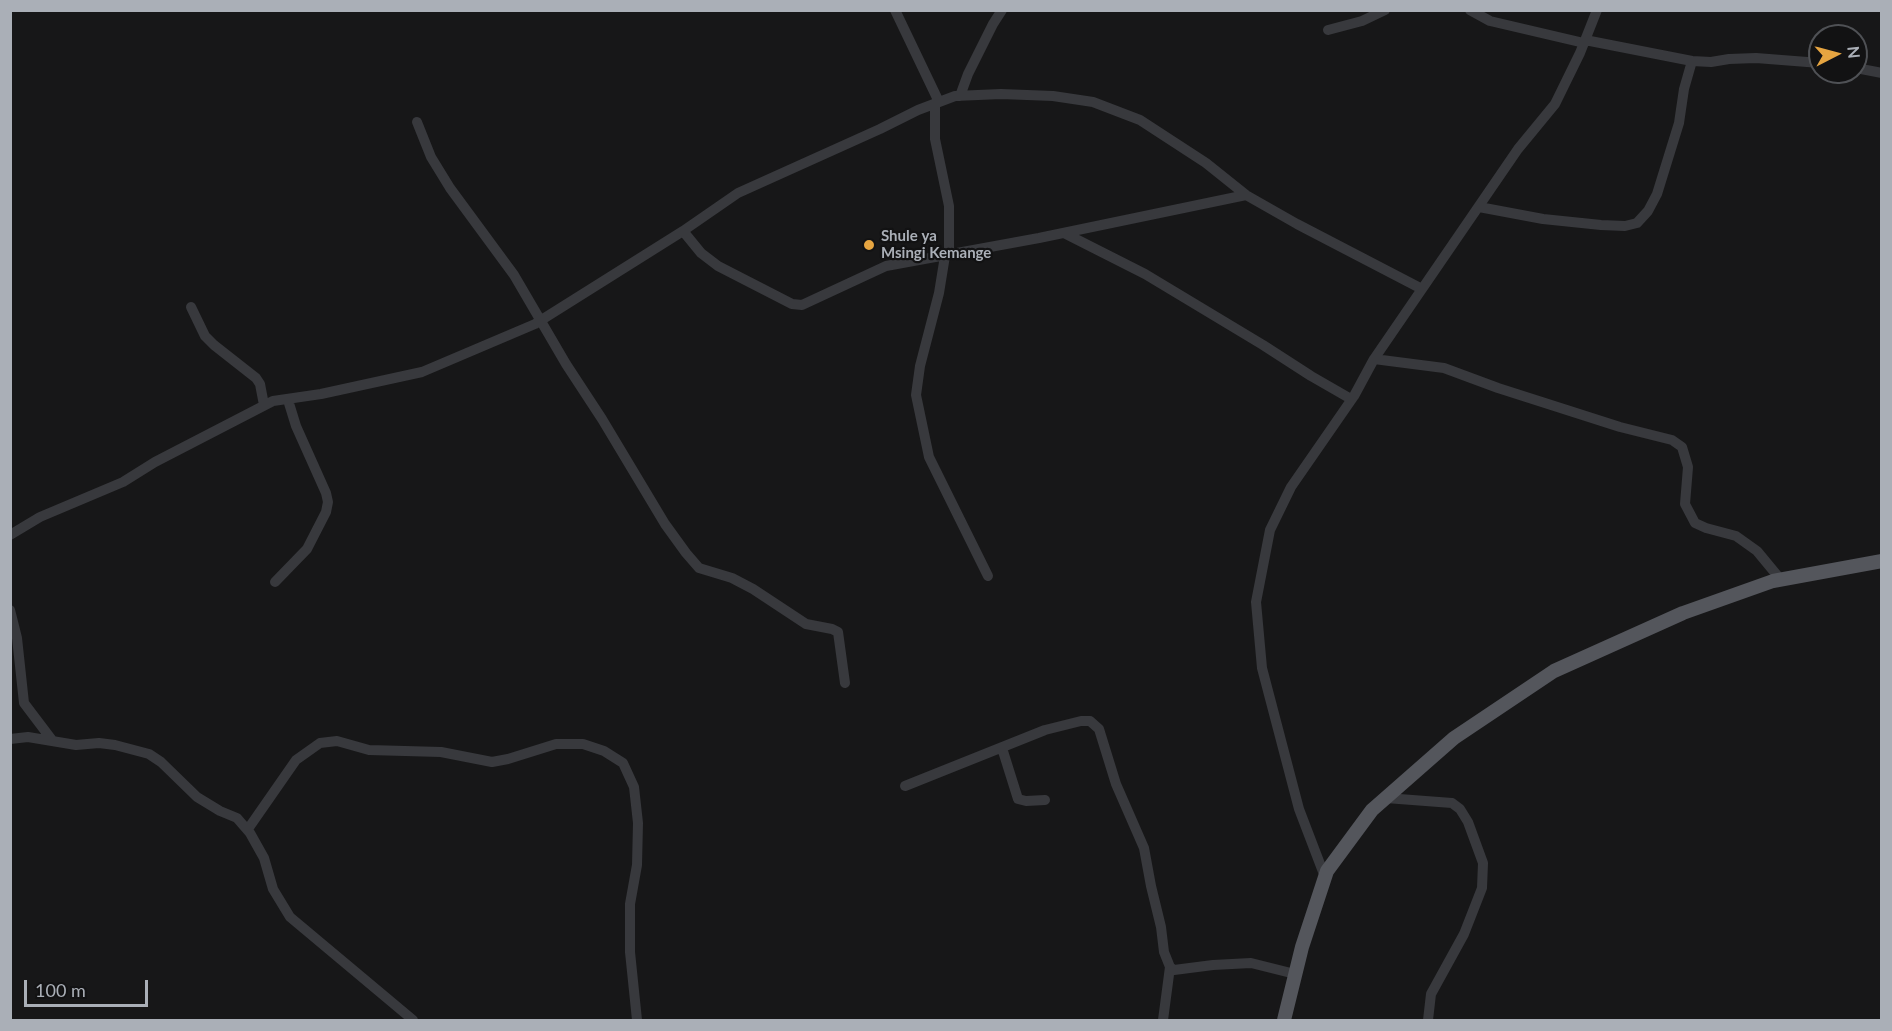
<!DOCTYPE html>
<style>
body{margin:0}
#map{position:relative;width:1892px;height:1031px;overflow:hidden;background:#171718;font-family:Lato,sans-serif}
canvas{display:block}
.frame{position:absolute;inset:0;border:12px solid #aaafb7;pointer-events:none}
.north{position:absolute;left:1808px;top:24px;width:60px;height:60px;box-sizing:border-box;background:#121213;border:2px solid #4f5155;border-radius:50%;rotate:84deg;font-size:16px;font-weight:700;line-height:24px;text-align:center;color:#aaafb7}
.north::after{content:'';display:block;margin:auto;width:21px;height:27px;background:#e6a541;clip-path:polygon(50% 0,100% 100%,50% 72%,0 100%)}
.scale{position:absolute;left:24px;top:980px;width:124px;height:27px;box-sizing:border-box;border:3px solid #aaafb7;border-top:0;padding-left:8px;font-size:18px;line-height:21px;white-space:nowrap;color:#aaafb7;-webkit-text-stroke:4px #121213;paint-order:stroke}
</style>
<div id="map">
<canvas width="1892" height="1031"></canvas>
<div class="frame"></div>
<div class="north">N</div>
<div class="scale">100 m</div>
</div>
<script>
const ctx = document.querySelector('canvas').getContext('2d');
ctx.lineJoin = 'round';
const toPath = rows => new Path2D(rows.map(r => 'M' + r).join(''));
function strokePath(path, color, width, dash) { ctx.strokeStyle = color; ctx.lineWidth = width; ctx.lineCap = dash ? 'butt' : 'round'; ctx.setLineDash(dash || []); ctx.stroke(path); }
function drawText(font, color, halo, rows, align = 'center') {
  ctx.font = font + ' Lato,sans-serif'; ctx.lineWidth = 4.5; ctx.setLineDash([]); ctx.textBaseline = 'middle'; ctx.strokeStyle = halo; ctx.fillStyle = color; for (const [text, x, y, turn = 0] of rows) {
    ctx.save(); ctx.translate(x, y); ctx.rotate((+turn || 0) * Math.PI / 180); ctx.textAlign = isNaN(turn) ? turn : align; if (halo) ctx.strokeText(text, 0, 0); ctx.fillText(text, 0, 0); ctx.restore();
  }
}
const minor = toPath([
 [895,10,939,102],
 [1470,10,1490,21,1584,43],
 [1328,30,1362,21,1385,10],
 [1585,40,1692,61,1711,62,1729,59,1756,58,1820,63],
 [1856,68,1882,73],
 [960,96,968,74,993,24,1002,10],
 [935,103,935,139,949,206,949,255],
 [417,122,431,157,450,188,514,275,566,364,602,419,665,524,686,553,699,568,732,578,753,589,806,624,832,629,838,632,845,683],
 [1479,207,1543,219,1601,225,1625,226,1637,223,1648,211,1657,194,1679,123,1684,89,1692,61],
 [683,231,701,253,718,266,792,304,802,305,886,266,1039,238,1246,195],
 [1064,233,1145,274,1263,345,1311,376,1351,399],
 [945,256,939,293,920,366,916,395,929,457,988,576],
 [191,307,205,336,214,345,256,378,260,384,264,405],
 [1374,359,1444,368,1498,388,1620,427,1672,440,1682,447,1688,467,1685,504,1695,523,1706,528,1736,536,1757,551,1781,580],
 [10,535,40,517,123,482,155,462,273,401,321,394,422,372,535,324,683,231,738,193,880,129,918,110,955,96,1001,94,1053,96,1093,102,1140,120,1206,163,1246,195,1297,224,1422,289],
 [275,582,307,549,326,512,328,502,326,493,296,426,288,400],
 [10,610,17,638,24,703,52,740],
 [10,739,28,737,76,745,99,743,115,745,149,754,161,762,197,797,220,811,237,818,250,833,264,858,273,889,290,917,413,1020],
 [1002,748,1018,799,1026,801,1045,800],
 [905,786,1045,730,1081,721,1090,721,1099,729,1116,784,1144,848,1151,886,1161,927,1164,952,1170,967,1174,970,1213,965,1251,963,1295,974],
 [1386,798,1452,803,1460,809,1468,822,1483,863,1482,888,1464,934,1431,994,1428,1020],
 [248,829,296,760,320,743,337,741,369,750,441,752,492,762,508,759,556,744,583,744,604,751,623,763,634,787,638,823,637,865,630,904,630,952,637,1020],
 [1325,877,1299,809,1262,668,1256,602,1270,530,1291,487,1354,396,1374,359,1518,149,1555,104,1580,53,1597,10],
 [1163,1020,1170,967]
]);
const major = toPath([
 [1284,1020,1302,947,1327,871,1372,810,1454,738,1554,671,1683,613,1773,581,1882,561]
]);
const markers = [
 [869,245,6,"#e6a541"]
];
const poiNames = [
 ["Shule ya",881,236],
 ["Msingi Kemange",881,253]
];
strokePath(minor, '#38393d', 10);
strokePath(major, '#54565c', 14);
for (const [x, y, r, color] of markers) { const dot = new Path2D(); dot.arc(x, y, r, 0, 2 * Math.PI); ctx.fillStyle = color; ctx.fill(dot); strokePath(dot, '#121213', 2); }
drawText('bold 15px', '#aaafb7', '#121213', poiNames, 'left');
</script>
